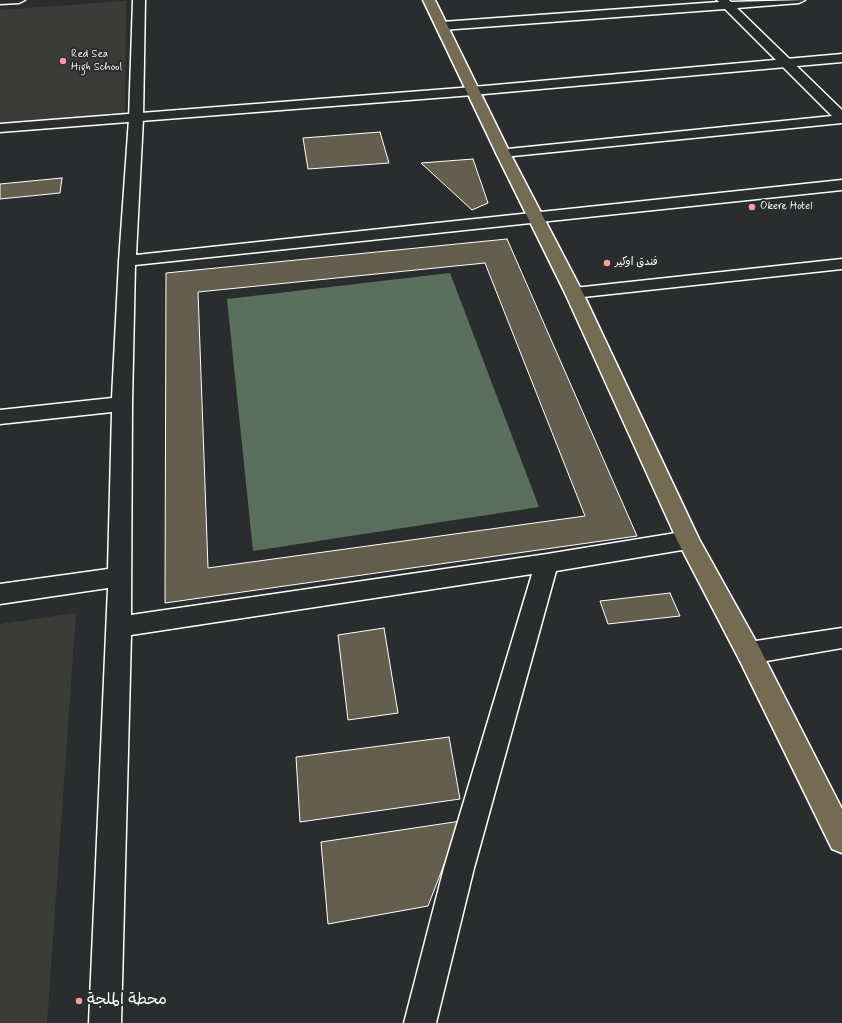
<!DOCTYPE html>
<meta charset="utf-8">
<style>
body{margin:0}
canvas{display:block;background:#2a2d2e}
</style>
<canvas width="842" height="1023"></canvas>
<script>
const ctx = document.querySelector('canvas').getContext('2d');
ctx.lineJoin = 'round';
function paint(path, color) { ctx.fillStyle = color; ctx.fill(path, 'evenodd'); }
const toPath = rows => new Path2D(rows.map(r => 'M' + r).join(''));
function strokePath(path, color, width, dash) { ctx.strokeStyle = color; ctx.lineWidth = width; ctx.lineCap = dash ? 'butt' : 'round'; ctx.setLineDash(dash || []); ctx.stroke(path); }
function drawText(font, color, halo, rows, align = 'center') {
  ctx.font = font + ' Mynerve,"Playpen Sans Arabic",sans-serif'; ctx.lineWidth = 4; ctx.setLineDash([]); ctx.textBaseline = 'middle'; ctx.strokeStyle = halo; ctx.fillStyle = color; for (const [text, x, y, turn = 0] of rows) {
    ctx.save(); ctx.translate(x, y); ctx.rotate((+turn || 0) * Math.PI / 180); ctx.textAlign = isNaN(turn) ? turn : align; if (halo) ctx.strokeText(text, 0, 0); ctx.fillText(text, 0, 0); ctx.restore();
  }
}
const built = toPath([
 [126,1,125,113,0,124,0,10],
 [76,613,47,1023,0,1023,0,624]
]);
const green = toPath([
 [450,273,539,507,253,551,227,299]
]);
const building = toPath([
 [380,132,389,163,308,169,303,138,380,132],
 [473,159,488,203,472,210,421,163,473,159],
 [62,178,60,193,0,199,0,184,62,178],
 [507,239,637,536,165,603,166,273,507,239],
 [485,263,585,516,208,568,198,292,485,263],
 [670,593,680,616,608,624,600,601,670,593],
 [384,628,398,713,348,720,338,635,384,628],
 [449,737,460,799,300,822,296,757,449,737],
 [461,821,428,906,328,924,321,842,461,821]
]);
const minor = toPath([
 [133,0,145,0,143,119,136,255,842,180,842,190,135,265,132,404,131,615,547,554,688,531,696,534,699,540,696,546,688,549,556,571,474,868,436,1023,404,1023,444,868,532,574,131,635,121,1023,89,1023,108,588,0,604,0,584,108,569,112,412,0,424,0,410,112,398,119,261,129,119,133,0],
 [717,0,729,0,731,2,805,0,799,3,737,8,842,110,842,123,503,157,498,156,496,153,498,150,832,116,725,9,442,30,438,28,436,26,438,24,442,22,719,2,717,0],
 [842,259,842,269,574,298,568,297,565,293,568,289,574,288,842,259],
 [842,628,842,648,749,664,740,661,737,653,740,645,749,642,842,628]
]);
const tertiary = toPath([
 [0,0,25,0,19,3,0,4,0,0],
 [842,54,842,62,473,95,0,132,0,124,473,87,842,54]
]);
const trunk = toPath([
 [423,0,435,0,510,153,583,293,699,539,758,645,842,809,842,853,832,849,740,661,677,540,565,293,496,153,423,0]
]);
const markers = [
 [63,61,4,"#ff9aa2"],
 [752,207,4,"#ff9aa2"],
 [607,263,4,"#ff9aa2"],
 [79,1001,4,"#ff9aa2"]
];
const farPoinames = [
 ["Red Sea",71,55],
 ["High School",71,68],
 ["Okere Hotel",760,207],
 ["فندق اوكير",615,263]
];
const nearPoinames = [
 ["محطة الملجة",87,1001]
];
paint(built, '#3b3c38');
paint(green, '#5a705c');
paint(building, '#645e4e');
strokePath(building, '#fff', 1);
strokePath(minor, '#fff', 3);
strokePath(tertiary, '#fff', 3);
strokePath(trunk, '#fff', 3);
paint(minor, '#2a2d2e');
paint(tertiary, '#2a2d2e');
paint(trunk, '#746b52');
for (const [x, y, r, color] of markers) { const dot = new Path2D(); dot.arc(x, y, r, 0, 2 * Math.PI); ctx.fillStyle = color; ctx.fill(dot); strokePath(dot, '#2a2d2e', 1.5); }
drawText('11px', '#fff', '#2a2d2e', farPoinames, 'left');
drawText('16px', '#fff', '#2a2d2e', nearPoinames, 'left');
</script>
